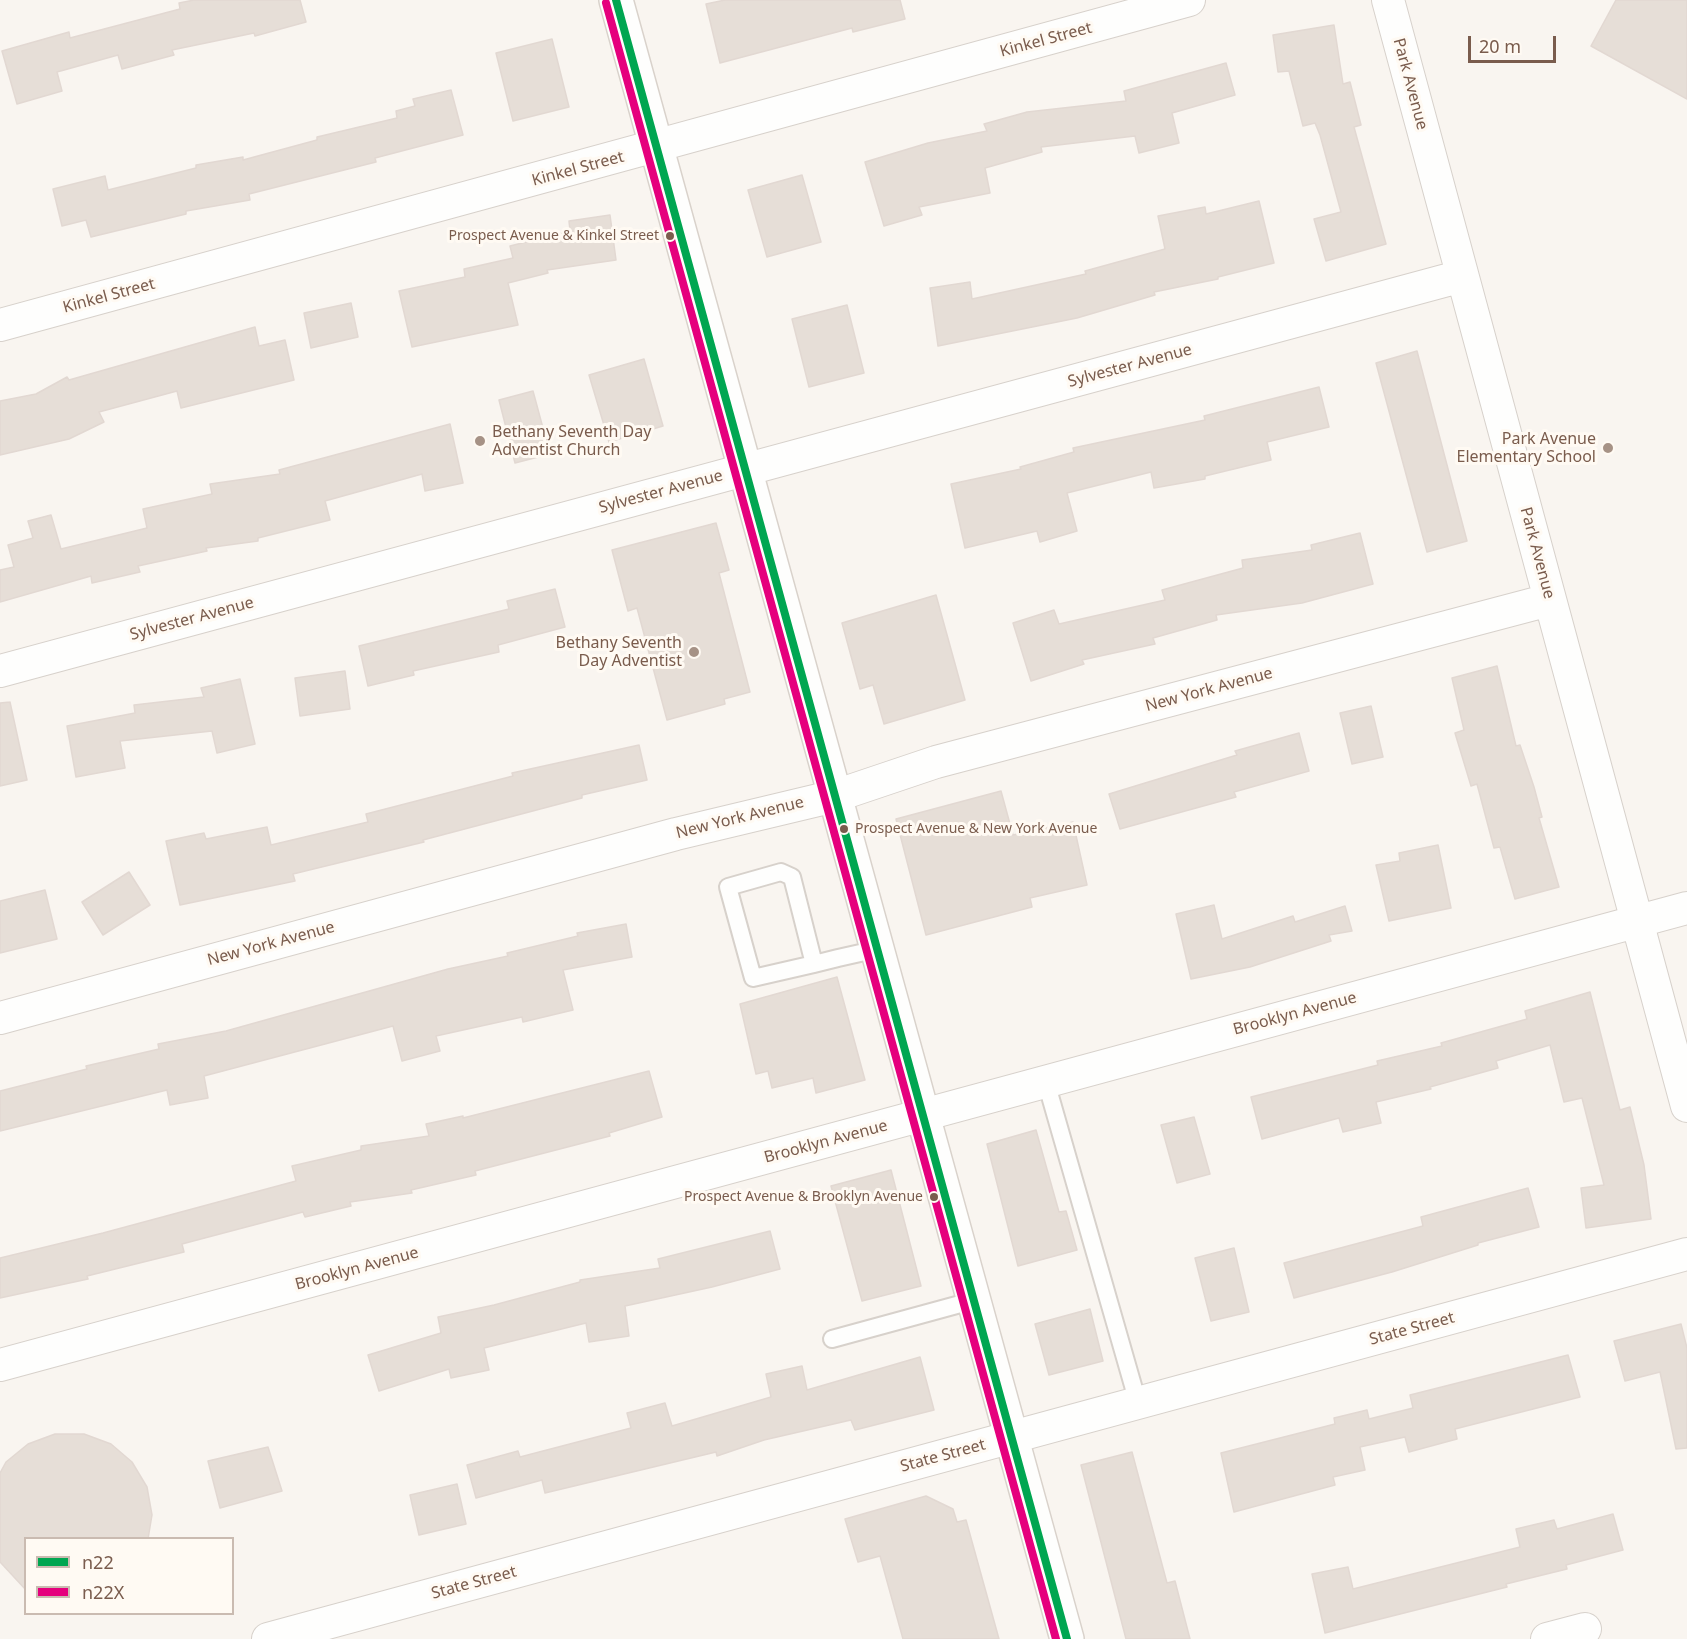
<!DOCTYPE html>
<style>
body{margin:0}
#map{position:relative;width:1687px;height:1639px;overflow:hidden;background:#f9f5f0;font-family:"Noto Sans",sans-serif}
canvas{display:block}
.legend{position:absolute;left:24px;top:1537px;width:210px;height:78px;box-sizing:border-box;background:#fffaf3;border:2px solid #cabbb1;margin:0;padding:8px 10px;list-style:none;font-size:18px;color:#7a5c4d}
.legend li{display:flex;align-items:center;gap:12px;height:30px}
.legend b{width:30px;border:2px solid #cabbb1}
.scale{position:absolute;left:1468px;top:36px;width:88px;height:27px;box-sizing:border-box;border:3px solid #7a5c4d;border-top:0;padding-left:8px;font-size:18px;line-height:21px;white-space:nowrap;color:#7a5c4d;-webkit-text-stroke:4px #fffaf3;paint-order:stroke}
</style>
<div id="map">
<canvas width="1687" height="1639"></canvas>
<ul class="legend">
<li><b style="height:8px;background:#00a651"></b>n22</li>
<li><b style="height:8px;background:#e5007d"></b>n22X</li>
</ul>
<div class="scale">20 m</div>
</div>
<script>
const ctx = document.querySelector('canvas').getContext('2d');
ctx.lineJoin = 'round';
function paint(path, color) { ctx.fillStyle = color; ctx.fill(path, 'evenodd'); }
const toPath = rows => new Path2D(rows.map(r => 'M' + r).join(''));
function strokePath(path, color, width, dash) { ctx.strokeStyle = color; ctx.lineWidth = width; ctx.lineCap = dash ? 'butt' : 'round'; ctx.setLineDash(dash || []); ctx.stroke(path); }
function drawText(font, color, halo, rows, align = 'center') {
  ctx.font = font + ' "Noto Sans",sans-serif'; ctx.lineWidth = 6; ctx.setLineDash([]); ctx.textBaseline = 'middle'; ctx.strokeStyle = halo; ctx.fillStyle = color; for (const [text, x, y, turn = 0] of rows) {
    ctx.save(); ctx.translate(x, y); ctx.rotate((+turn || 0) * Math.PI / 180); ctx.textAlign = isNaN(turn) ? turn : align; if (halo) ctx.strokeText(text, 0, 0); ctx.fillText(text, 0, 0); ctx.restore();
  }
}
const building = toPath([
 [194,0,300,0,306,22,255,36,254,33,172,50,174,55,122,69,118,55,57,72,62,91,17,104,2,51,69,32,70,38,180,9,179,3,194,0],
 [725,0,900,0,905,19,853,32,852,28,720,63,706,4,725,0],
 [1616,0,1687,0,1687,99,1591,46,1616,0],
 [1334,25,1343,84,1350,82,1361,125,1354,127,1386,244,1326,261,1314,219,1341,212,1320,135,1315,123,1303,126,1289,71,1278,72,1273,35,1334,25],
 [552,39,569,107,513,121,496,53,552,39],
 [1226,63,1235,95,1172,113,1179,143,1139,153,1135,136,1041,147,1042,152,985,168,990,193,919,207,922,215,884,226,865,162,928,143,987,131,984,124,1027,112,1126,101,1124,91,1226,63],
 [451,90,463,135,375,158,376,162,249,194,250,200,186,211,186,214,91,237,86,220,62,226,53,189,105,176,108,190,196,168,196,165,243,157,243,160,317,140,317,137,397,118,396,111,415,106,413,99,451,90],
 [802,175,821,242,767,257,748,190,802,175],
 [1259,201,1274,263,1218,277,1218,279,1154,292,1155,295,1077,318,938,346,930,288,970,282,972,299,1086,274,1085,271,1165,249,1158,216,1205,207,1206,214,1259,201],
 [610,215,616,260,547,270,548,273,508,283,518,325,412,347,399,291,465,277,464,269,513,258,510,246,570,231,569,221,610,215],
 [351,303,358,337,311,348,304,313,351,303],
 [847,305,864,373,809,387,792,319,847,305],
 [255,327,259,346,285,340,294,380,181,408,177,391,99,412,104,422,69,439,0,455,0,401,36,394,67,377,69,380,255,327],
 [1417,351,1467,541,1427,552,1376,363,1417,351],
 [644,359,663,426,609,442,589,375,644,359],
 [1319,387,1329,427,1267,442,1271,460,1205,476,1205,479,1154,488,1151,472,1067,493,1077,531,1040,542,1037,531,965,548,951,484,1021,469,1020,467,1074,452,1073,448,1205,420,1204,416,1319,387],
 [533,391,550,454,515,463,499,400,533,391],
 [450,424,463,483,425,491,422,474,325,501,330,520,258,538,258,541,206,548,207,551,138,566,140,572,92,583,91,576,0,602,0,570,14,567,8,545,33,538,28,521,51,515,61,549,147,528,143,509,212,494,210,484,280,474,279,470,450,424],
 [716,523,729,570,719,573,750,692,724,699,725,704,667,720,637,608,628,611,612,550,716,523],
 [1360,533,1373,584,1302,603,1216,615,1217,620,1153,638,1155,644,1082,660,1084,664,1031,681,1013,623,1054,610,1059,624,1165,600,1162,590,1243,568,1242,560,1312,550,1311,545,1360,533],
 [555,589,565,627,498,645,499,652,413,671,414,675,368,686,359,646,509,609,507,601,555,589],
 [936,595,965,700,884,724,873,685,860,689,842,623,936,595],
 [1497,666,1516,746,1520,745,1534,787,1542,817,1539,818,1559,887,1515,899,1500,847,1494,848,1477,784,1471,786,1455,733,1464,730,1452,678,1497,666],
 [345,671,350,709,300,716,295,678,345,671],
 [240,679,255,744,217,753,212,731,120,741,125,768,76,777,67,726,135,713,134,705,204,697,201,688,240,679],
 [10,702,27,780,0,786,0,703,10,702],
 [1371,706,1383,757,1352,764,1340,713,1371,706],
 [1299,733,1309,771,1234,792,1236,797,1120,829,1109,794,1237,755,1235,751,1299,733],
 [639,745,647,780,582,795,582,798,423,840,424,842,293,874,295,881,180,905,166,841,204,833,206,839,267,827,271,845,368,822,366,814,513,776,512,773,639,745],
 [1001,791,1013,835,1073,822,1087,885,1030,898,1032,907,926,935,896,819,1001,791],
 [1438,845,1451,908,1389,921,1376,865,1400,861,1399,853,1438,845],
 [129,872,150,905,103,935,82,902,129,872],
 [45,890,57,939,0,953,0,901,45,890],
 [1214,905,1222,939,1293,916,1295,922,1345,906,1352,931,1329,935,1331,941,1250,967,1191,979,1176,914,1214,905],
 [626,924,632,957,563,970,573,1010,523,1022,522,1017,436,1036,440,1051,402,1061,393,1026,204,1076,208,1098,170,1105,167,1090,0,1131,0,1091,87,1069,86,1066,159,1049,158,1044,226,1031,448,969,508,956,507,953,578,936,577,933,626,924],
 [837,977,865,1080,816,1093,813,1078,772,1088,768,1071,756,1074,740,1004,837,977],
 [1590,992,1620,1110,1630,1107,1644,1165,1651,1219,1586,1228,1581,1188,1604,1185,1582,1098,1564,1102,1550,1045,1496,1061,1498,1068,1430,1087,1431,1089,1376,1102,1381,1123,1343,1132,1339,1118,1262,1139,1251,1097,1378,1065,1377,1061,1442,1046,1441,1043,1527,1019,1525,1011,1590,992],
 [649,1071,662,1117,609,1133,610,1136,475,1171,476,1175,411,1190,412,1193,350,1202,351,1206,305,1217,303,1212,182,1244,184,1252,87,1276,88,1279,0,1298,0,1258,103,1233,296,1181,292,1166,361,1150,361,1146,429,1136,426,1124,463,1116,463,1118,649,1071],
 [1194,1117,1210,1174,1177,1183,1161,1125,1194,1117],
 [1036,1130,1059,1212,1066,1211,1077,1250,1018,1266,987,1144,1036,1130],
 [891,1170,921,1286,862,1301,831,1186,891,1170],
 [1528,1188,1539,1227,1478,1243,1478,1245,1392,1272,1294,1298,1284,1263,1423,1226,1421,1217,1528,1188],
 [770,1231,780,1269,712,1287,625,1306,629,1336,589,1342,586,1323,484,1348,489,1370,451,1378,449,1369,379,1391,368,1355,441,1333,438,1317,494,1305,580,1282,580,1280,660,1268,658,1259,770,1231],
 [1234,1248,1249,1312,1211,1321,1195,1258,1234,1248],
 [1090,1309,1103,1361,1049,1375,1035,1324,1090,1309],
 [1681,1324,1687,1348,1687,1448,1676,1449,1660,1372,1625,1381,1614,1341,1681,1324],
 [1568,1355,1580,1397,1455,1429,1457,1439,1409,1452,1405,1437,1360,1447,1365,1470,1333,1477,1335,1485,1234,1512,1221,1453,1335,1424,1334,1418,1367,1410,1369,1419,1413,1408,1410,1395,1568,1355],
 [920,1357,934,1410,855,1430,851,1420,764,1440,717,1456,716,1452,545,1493,542,1480,476,1498,467,1465,518,1451,520,1457,631,1428,627,1413,665,1403,672,1426,771,1397,766,1374,802,1366,807,1390,920,1357],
 [55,1434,84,1434,111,1444,132,1462,147,1487,152,1515,148,1539,26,1539,26,1590,0,1562,0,1473,6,1462,28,1444,55,1434],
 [268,1447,282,1491,220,1508,208,1461,268,1447],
 [1132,1452,1167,1583,1175,1581,1190,1639,1126,1639,1081,1465,1132,1452],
 [457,1484,466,1524,419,1535,410,1495,457,1484],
 [926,1496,953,1509,957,1522,966,1520,999,1639,903,1639,880,1556,858,1562,845,1519,926,1496],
 [1613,1514,1623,1550,1566,1565,1567,1569,1506,1584,1507,1587,1325,1633,1312,1574,1348,1567,1353,1589,1520,1547,1516,1529,1554,1520,1557,1529,1613,1514]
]);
const service = toPath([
 [814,964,792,877,781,872,728,887,753,978,814,964,838,958,878,949],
 [1046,1082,1138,1403],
 [832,1339,975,1300]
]);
const minor = toPath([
 [1388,0,1687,1106],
 [0,325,1189,0],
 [0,671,1462,276],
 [0,1018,676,834,835,796,936,762,1549,600],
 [0,1365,1687,908],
 [268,1639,1687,1254],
 [1547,1639,1585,1629]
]);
const secondary = toPath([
 [616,0,1067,1639]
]);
const bus1 = toPath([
 [616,0,1067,1639]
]);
const bus2 = toPath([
 [606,3,1056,1639]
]);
const markers = [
 [670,236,5,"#7a5c4d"],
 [480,441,6,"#a69286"],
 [1608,448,6,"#a69286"],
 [694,652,6,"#a69286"],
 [844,829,5,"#7a5c4d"],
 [934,1197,5,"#7a5c4d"]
];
const busNames = [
 ["Prospect Avenue & Kinkel Street",659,236],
 ["Prospect Avenue & New York Avenue",855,829,"left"],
 ["Prospect Avenue & Brooklyn Avenue",923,1197]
];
const streetNames = [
 ["Kinkel Street",1046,40,-15],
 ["Park Avenue",1410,84,75],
 ["Kinkel Street",578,169,-15],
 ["Kinkel Street",109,296,-15],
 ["Sylvester Avenue",1130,366,-15],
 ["Sylvester Avenue",661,492,-15],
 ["Park Avenue",1537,553,75],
 ["Sylvester Avenue",192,619,-15],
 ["New York Avenue",1209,690,-15],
 ["New York Avenue",740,818,-14],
 ["New York Avenue",271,944,-15],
 ["Brooklyn Avenue",1295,1014,-15],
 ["Brooklyn Avenue",826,1142,-15],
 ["Brooklyn Avenue",357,1269,-15],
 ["State Street",1412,1329,-15],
 ["State Street",943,1456,-15],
 ["State Street",474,1583,-15]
];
const poiNames = [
 ["Bethany Seventh Day",492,432,"left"],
 ["Adventist Church",492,450,"left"],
 ["Park Avenue",1596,439],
 ["Elementary School",1596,457],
 ["Bethany Seventh",682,643],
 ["Day Adventist",682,661]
];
paint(building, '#e6ded7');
strokePath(building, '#e2d8d2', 1.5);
strokePath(service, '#d7d1cb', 20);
strokePath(minor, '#d7d1cb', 34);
strokePath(secondary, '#d9d2cb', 36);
strokePath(service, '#fefefd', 16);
strokePath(minor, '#fefefd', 32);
strokePath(secondary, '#fefefd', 33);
strokePath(bus1, '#00a651', 8);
strokePath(bus2, '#e5007d', 8);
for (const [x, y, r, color] of markers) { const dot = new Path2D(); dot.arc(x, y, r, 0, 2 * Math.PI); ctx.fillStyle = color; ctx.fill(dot); strokePath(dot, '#fffaf3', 2); }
drawText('14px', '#7a5c4d', '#fffaf3', busNames, 'right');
drawText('16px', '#7a5c4d', '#fffaf3', streetNames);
drawText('16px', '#7a5c4d', '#fffaf3', poiNames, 'right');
</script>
